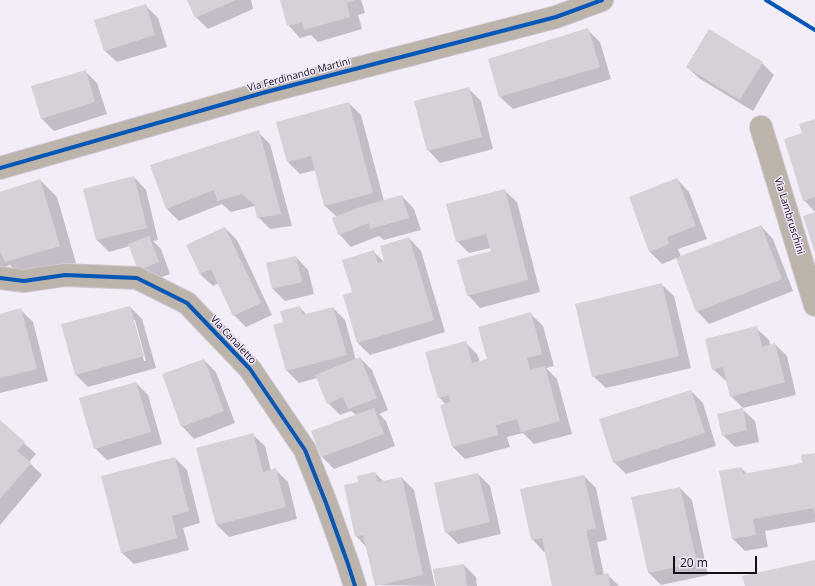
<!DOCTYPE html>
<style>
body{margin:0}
#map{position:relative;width:815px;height:586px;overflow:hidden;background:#f3edf8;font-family:"Open Sans",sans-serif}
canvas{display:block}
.scale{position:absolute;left:673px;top:556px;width:84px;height:18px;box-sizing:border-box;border:2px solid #141017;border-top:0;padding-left:5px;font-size:12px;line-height:14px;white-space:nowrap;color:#141017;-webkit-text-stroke:3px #f3e8fd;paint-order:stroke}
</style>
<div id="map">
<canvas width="815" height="586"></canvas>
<div class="scale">20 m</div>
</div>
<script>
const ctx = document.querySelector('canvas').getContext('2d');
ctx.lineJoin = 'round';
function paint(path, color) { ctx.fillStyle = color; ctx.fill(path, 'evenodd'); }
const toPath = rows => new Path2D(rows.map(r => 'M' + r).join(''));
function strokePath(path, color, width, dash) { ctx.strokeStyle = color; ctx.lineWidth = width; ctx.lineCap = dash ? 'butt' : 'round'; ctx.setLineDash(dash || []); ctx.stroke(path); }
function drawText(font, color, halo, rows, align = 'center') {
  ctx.font = font + ' "Open Sans",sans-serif'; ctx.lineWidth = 3; ctx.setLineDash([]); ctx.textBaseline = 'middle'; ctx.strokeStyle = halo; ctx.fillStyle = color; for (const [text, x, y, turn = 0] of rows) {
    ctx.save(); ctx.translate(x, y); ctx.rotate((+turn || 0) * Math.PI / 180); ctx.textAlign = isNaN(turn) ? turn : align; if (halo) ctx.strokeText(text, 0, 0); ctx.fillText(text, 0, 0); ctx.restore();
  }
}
const shadow = toPath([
 [188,0,251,0,253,9,208,29,196,17],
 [281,0,361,0,365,13,358,15,362,29,318,42,311,35,300,38,288,25],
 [146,6,158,18,167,47,117,62,104,50],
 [588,30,600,42,611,79,513,109,500,97],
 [762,63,774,75,753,111,700,79,687,67],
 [85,71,97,83,107,114,54,131,42,119],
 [468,88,481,101,493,149,440,163,428,150],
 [349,103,361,115,384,201,402,196,414,209,421,230,384,240,379,236,351,247,339,234,337,217,325,206,316,170,300,174,288,162],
 [815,121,815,212,804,200,803,134],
 [258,132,270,144,292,226,270,229,258,217,255,206,231,212,222,204,179,221,167,209],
 [134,177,146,190,158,240,153,241,161,249,170,274,151,281,139,269,130,246,109,252,97,240],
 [677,179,689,192,707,239,678,249,681,257,761,226,773,239,793,291,709,324,697,311,677,258,662,264,650,252,630,197],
 [40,180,57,197,76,263,23,278,10,265,0,269,0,193],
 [504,190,517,202,540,292,480,308,468,295,492,252,491,248,469,253,457,241],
 [225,228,237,240,272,315,246,327,234,315,219,283,213,286,200,274],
 [409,238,421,251,445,332,370,355,358,343,344,296,353,293,374,252,386,264],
 [296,257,308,270,314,294,285,301,273,289],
 [661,284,674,296,691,368,606,388,593,376],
 [130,307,142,319,156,368,88,387,76,375],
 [133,320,135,320,146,361,144,361],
 [299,307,307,315,333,308,345,320,356,360,360,358,372,370,388,410,379,414,386,421,395,446,334,469,322,457,356,415,351,411,340,415,328,403,317,378,299,383,287,371,285,323],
 [21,310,33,322,48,381,0,393,0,315],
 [530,313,543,326,554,366,546,368,557,379,572,434,534,444,523,433,507,437,510,447,465,459,453,447,442,406,446,405,439,397,465,342,477,354,480,362,488,360],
 [756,328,769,340,770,345,775,344,787,356,796,395,743,408,731,396,727,381,726,381,713,369],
 [204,360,216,372,235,423,194,439,182,426],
 [136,383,148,395,162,444,107,460,95,448],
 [691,391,703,403,716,446,626,474,614,462],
 [742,409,755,421,759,442,735,447,723,435],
 [0,422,36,454,29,462,42,475,0,525],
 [252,434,265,446,271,471,275,469,288,482,297,519,229,537,217,525,197,449],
 [815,454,815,522,765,531,768,547,745,551,733,539,720,472,741,468,747,474,803,464],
 [175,458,187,470,200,523,183,528,189,550,134,564,121,552],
 [375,473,384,482,402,478,414,490,435,586,376,585,367,548,356,536,360,483],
 [478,474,490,486,501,534,458,544,446,532],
 [584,476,596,488,607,540,597,542,604,575,607,574,619,586,553,586,546,551,544,552,532,539],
 [680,488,692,500,708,575,661,585,649,573,632,498],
 [464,565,476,577,477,586,437,586]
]);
const building = toPath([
 [187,0,236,0,195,18],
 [280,0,353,0,354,1,347,3,350,17,304,30,302,22,287,26],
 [146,4,155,35,104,51,94,20],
 [588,28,600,67,499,97,488,59],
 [709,29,763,62,740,100,686,67],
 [86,70,95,102,41,119,31,86],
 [469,87,482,137,427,151,414,101],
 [349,102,373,193,324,206,311,156,287,162,276,122],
 [815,119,815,197,803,201,784,139,802,133,799,124],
 [259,130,281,214,257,218,254,204,242,194,218,201,214,190,166,209,150,165],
 [134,176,147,228,96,240,83,189],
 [677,178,696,226,667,237,669,244,649,252,629,197],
 [40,179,60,246,5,262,0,251,0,192],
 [505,189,528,280,467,296,457,260,491,251,486,234,456,242,446,204],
 [402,195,409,218,370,229,369,223,338,235,332,218,363,206],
 [815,212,815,253,803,216],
 [761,225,782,279,696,312,676,258],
 [225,227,261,303,233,316,211,269,200,274,186,245],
 [149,236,159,262,138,270,128,244],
 [409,237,434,320,357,343,343,295,352,292,342,260,374,250,378,263,384,261,380,246],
 [296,256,302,282,272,289,266,263],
 [662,283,679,356,592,377,575,304],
 [130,306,144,356,75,375,61,324],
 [300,306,302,315,333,307,347,355,286,371,273,325,283,322,280,311],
 [21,308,37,369,0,378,0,314],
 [531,312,542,354,527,358,530,370,545,366,560,421,521,432,517,419,496,425,498,435,452,447,440,405,451,402,449,395,438,398,425,352,466,341,472,363,487,359,478,327],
 [757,326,762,347,775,343,785,382,730,397,723,367,712,370,705,339],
 [360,357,377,398,348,409,343,397,327,404,315,375],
 [204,359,224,411,181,427,162,374],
 [136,382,151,432,94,449,79,398],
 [691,390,705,433,613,463,599,419],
 [374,408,384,434,321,457,311,431],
 [743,408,747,430,722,436,717,414],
 [0,420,25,442,17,451,31,463,0,499],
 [253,433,263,472,276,468,286,507,216,525,196,448],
 [815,453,815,516,813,508,753,519,756,535,732,539,719,471,741,467,743,474,802,463,801,455],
 [175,457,189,511,172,516,177,538,121,553,101,476],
 [375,472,378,482,402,477,423,575,375,586,363,535,355,537,344,485,358,482,357,476],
 [478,473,490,522,445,533,434,483],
 [584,475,596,528,586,530,596,576,608,573,610,586,552,586,542,538,531,540,520,489],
 [680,487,697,563,648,573,631,497],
 [815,560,815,586,745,586,742,576],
 [464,564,467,586,436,586,433,569]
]);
const minor = toPath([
 [761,127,815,305],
 [0,168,266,92,556,17,602,0],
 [0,278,24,281,65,275,137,278,187,303,250,369,305,450,326,503,348,564,355,586]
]);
const cycleway = toPath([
 [766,0,815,30],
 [0,168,266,92,556,17,602,0],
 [0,278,24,281,65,275,137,278,187,303,250,369,305,450,326,503,348,564,355,586]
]);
const streetNames = [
 ["Via Ferdinando Martini",299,75,-15],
 ["Via Lambruschini",789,216,73],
 ["Via Canaletto",233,340,47]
];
paint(shadow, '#0003');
paint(building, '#d6d0d9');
strokePath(minor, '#cfcad3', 24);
strokePath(minor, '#bcb3ab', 22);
strokePath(cycleway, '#0057b8', 4);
drawText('10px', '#141017', '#f3e8fd', streetNames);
</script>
